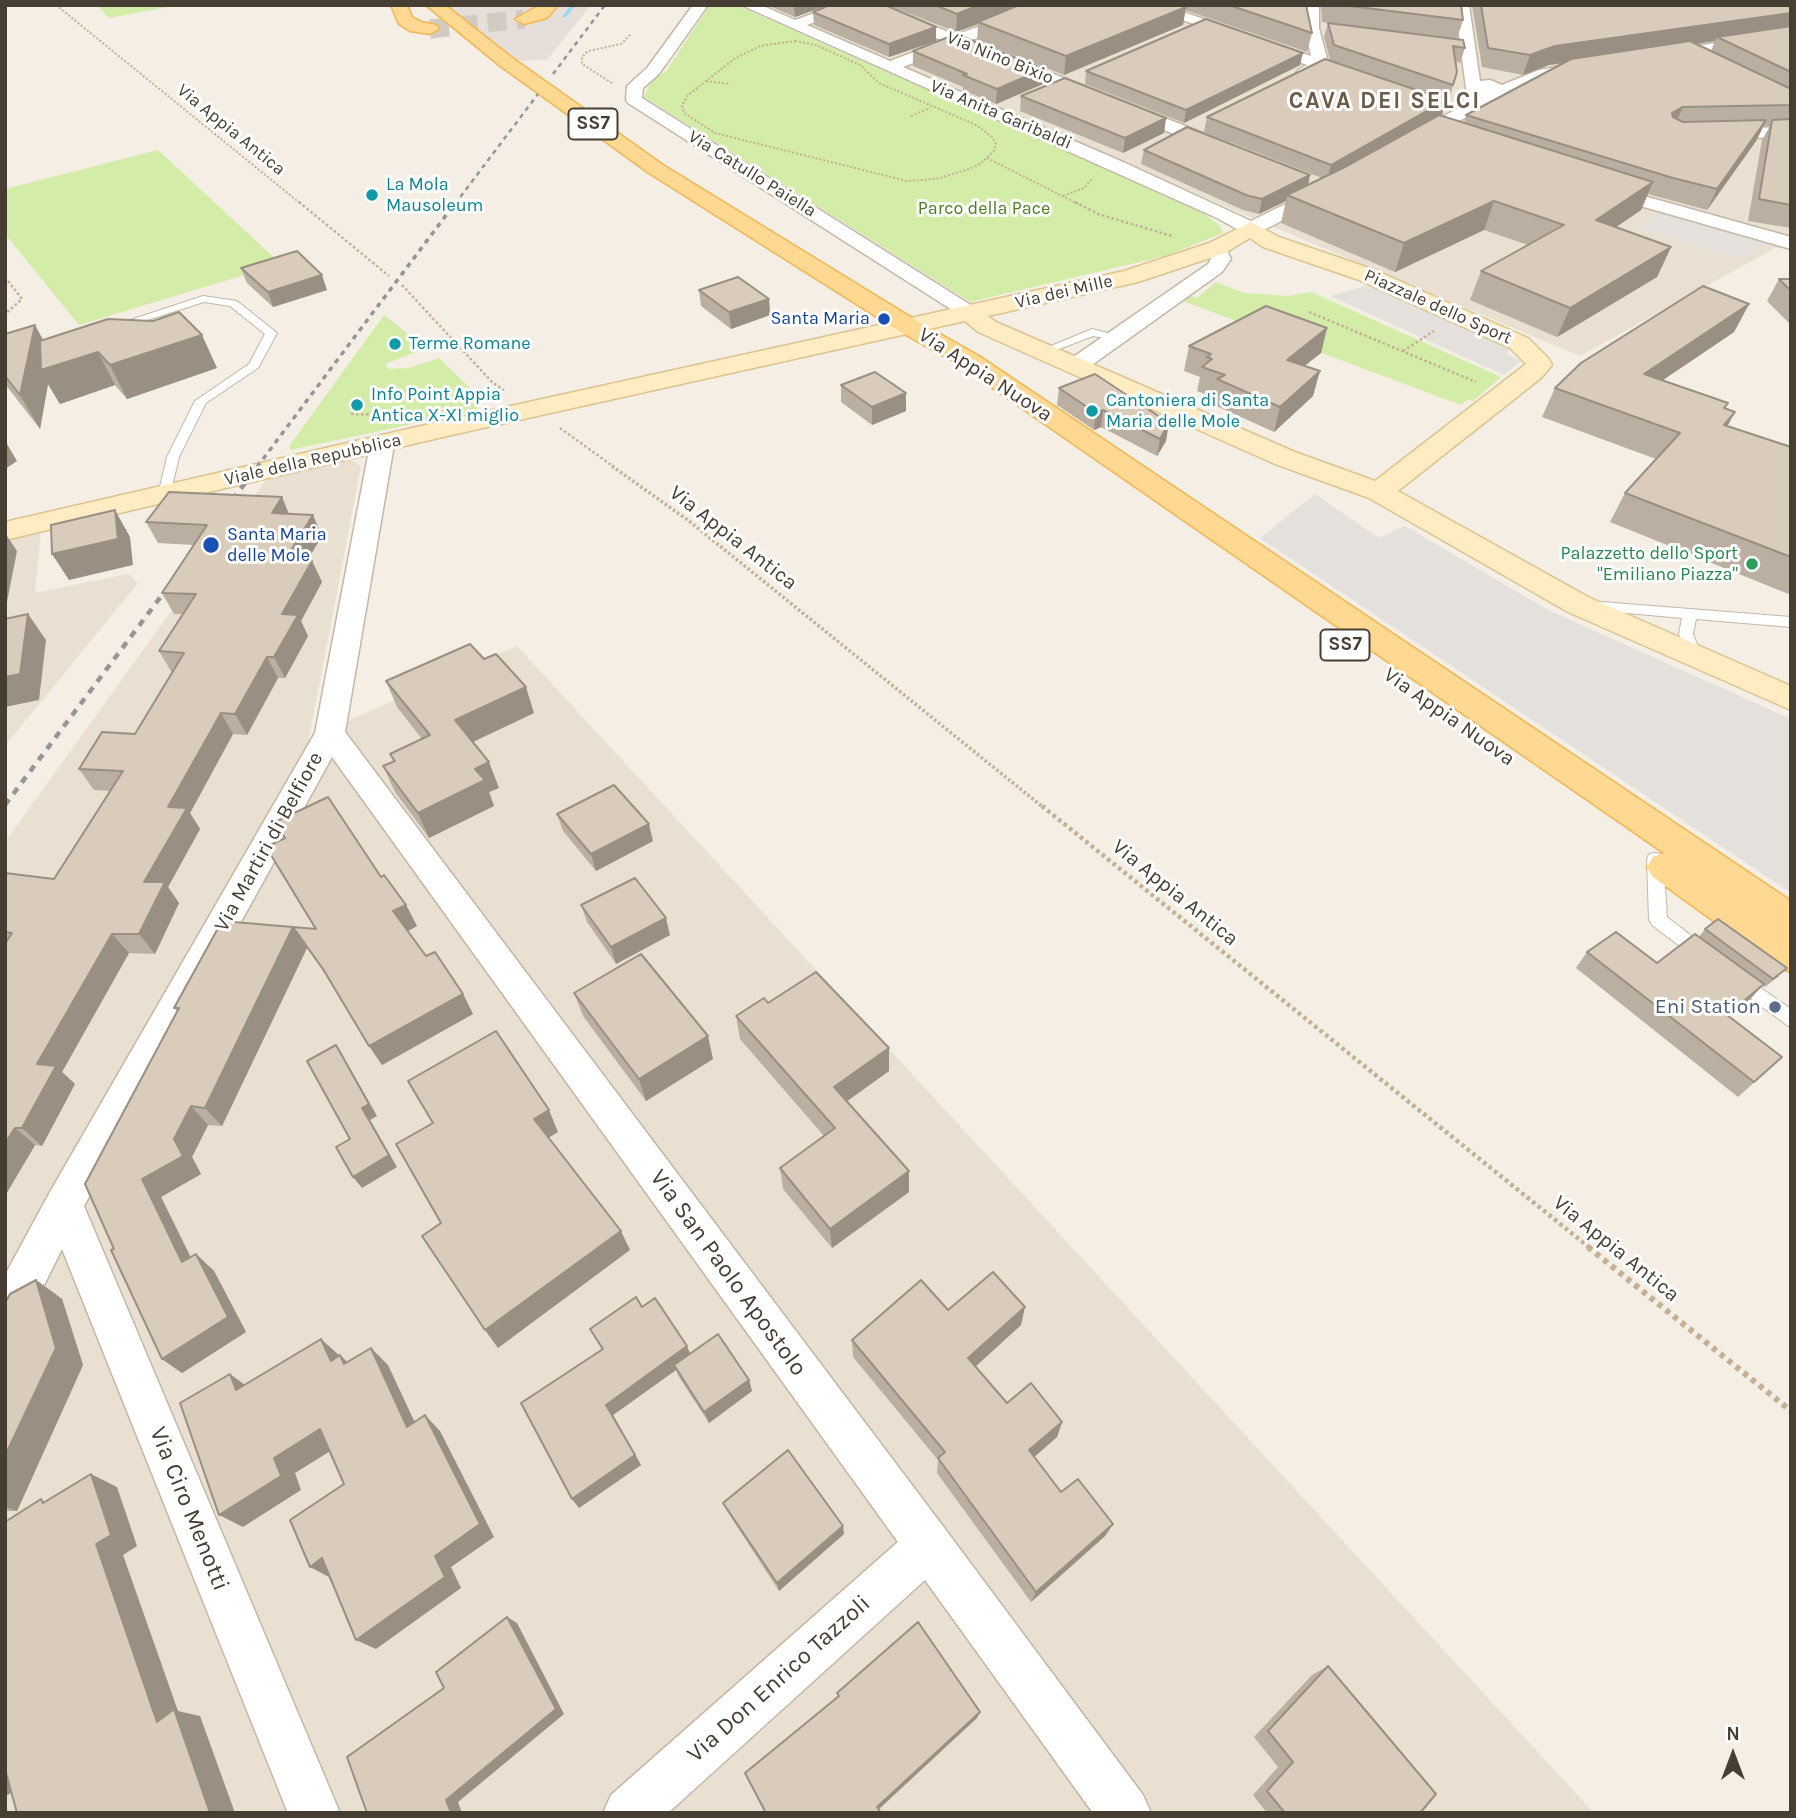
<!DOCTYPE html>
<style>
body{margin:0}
#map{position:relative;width:1796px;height:1818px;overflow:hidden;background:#f4eee4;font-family:Karla,sans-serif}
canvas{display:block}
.frame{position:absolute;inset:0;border:7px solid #473e33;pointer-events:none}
.north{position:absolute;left:1698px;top:1720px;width:70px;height:70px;-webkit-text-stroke:5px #fff;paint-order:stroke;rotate:0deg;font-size:19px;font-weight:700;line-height:28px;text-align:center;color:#473e33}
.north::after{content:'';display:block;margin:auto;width:24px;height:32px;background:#473e33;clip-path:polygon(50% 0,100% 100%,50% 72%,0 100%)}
</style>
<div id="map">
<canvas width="1796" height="1818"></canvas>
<div class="frame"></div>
<div class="north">N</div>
</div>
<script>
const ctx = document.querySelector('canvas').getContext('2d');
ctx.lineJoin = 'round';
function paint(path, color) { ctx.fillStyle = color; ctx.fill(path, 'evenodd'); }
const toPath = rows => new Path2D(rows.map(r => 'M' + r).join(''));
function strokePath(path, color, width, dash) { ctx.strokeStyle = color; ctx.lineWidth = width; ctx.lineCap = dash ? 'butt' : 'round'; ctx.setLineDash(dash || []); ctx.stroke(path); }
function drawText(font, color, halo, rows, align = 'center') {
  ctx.font = font + ' Karla,sans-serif'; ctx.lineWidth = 6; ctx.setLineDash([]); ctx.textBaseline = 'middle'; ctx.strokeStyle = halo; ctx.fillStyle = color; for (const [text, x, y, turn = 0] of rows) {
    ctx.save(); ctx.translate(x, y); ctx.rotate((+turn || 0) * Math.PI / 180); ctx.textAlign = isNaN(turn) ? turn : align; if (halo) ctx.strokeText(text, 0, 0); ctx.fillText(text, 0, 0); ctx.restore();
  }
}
const residential = toPath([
 [755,5,1791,5,1791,248,1775,248,1580,356,991,108],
 [348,459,361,466,309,738,517,646,1594,1813,5,1813,5,842,267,478],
 [41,529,35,593,128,574,138,583,5,746,5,537]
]);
const industrial = toPath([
 [434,5,591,5,547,60,506,61]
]);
const green = toPath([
 [107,5,179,5,109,18,99,7],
 [710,5,736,5,1177,200,1206,215,1219,225,1223,233,1165,256,970,302,644,97,650,83,666,71],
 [158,150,281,264,79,325,5,234,5,189],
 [1216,282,1244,293,1287,296,1311,292,1501,377,1473,401,1467,400,1461,405,1183,301,1190,296,1197,298],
 [384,315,426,348,385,364,389,369,409,368,439,358,480,398,474,402,478,410,290,450,290,445]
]);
const parking = toPath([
 [1660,212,1766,243,1741,259,1639,228],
 [1369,285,1511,347,1507,354,1521,361,1504,375,1330,296],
 [1315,494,1379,538,1405,526,1548,610,1791,719,1791,893,1260,538]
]);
const stream = toPath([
 [571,5,576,5,566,17,562,17,571,5]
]);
const primaryTunnel = toPath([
 [430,29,524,19]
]);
const pathFar4 = toPath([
 [56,5,301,204],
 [795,41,816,45,860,65,879,83,976,125,992,137,996,144,994,151,980,164,966,170,936,179,907,181,715,133,684,113,682,106,687,96,734,59,760,46,795,41],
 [706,81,730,84],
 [612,83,582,64,582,57,588,51,621,44,631,34],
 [911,116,930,108],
 [987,158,1078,204],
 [1063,196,1084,188,1092,179]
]);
const pathFar3 = toPath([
 [299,202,389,276],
 [1075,202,1098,214,1172,236],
 [5,277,22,299,5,314],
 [402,285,492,382,504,390],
 [1309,312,1476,382],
 [1403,351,1434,331],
 [351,414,382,415],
 [560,428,614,467]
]);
const pathFar2 = toPath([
 [612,466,689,521,1044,808]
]);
const pathFar1 = toPath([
 [1042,806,1590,1248]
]);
const path = toPath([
 [1588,1247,1791,1411]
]);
const lane = toPath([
 [203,296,237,301,277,333,258,368,206,403,179,457,170,495,164,499,158,495,167,457,195,401,249,364,265,334,230,306,204,302,119,329,109,327,203,296],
 [1092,329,1123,337,1117,340,1093,336,1049,353,1039,351,1092,329],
 [1589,601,1791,617,1791,627,1696,619,1693,634,1702,657,1695,662,1688,657,1679,634,1682,618,1584,609,1584,603,1589,601],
 [1655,853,1661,854,1663,859,1667,917,1710,950,1713,955,1710,960,1704,962,1698,960,1652,925,1649,920,1647,859,1649,854,1655,853],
 [1738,972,1791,1009,1791,1028,1732,985,1729,980,1732,975,1738,972]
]);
const street = toPath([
 [693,5,708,5,659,74,643,88,642,98,977,309,980,313,977,317,963,317,628,103,626,100,627,86,647,68,693,5],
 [741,5,761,5,795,20,837,5,859,5,807,25,890,61,943,41,860,5,880,5,956,35,1034,5,1055,5,970,41,1228,143,1231,147,1228,151,1216,151,956,46,903,67,1123,162,1251,221,1316,189,1328,189,1331,193,1328,197,1258,233,1244,233,1217,218,741,5],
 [1141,5,1163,5,1311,56,1305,28,1305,5,1319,5,1319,28,1328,62,1363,74,1365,77,1357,82,1321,70,1310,76,1298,76,1296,73,1298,70,1307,65,1141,5],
 [1455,5,1469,5,1480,81,1490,80,1502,85,1539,70,1584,62,1592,67,1584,72,1543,79,1507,94,1417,145,1405,145,1402,141,1405,137,1468,103,1455,5],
 [1791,32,1791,41,1662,61,1654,56,1662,51,1791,32],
 [1791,127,1791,137,1715,139,1706,134,1715,129,1791,127],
 [1601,184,1791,237,1791,249,1595,193,1592,189,1595,185,1601,184],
 [1217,242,1224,244,1231,259,1222,272,1085,370,1069,370,1066,365,1069,360,1208,264,1211,259,1207,248,1217,242],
 [382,438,390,440,394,445,345,732,945,1529,1143,1795,1151,1813,1093,1813,925,1580,668,1813,603,1813,611,1795,898,1542,332,757,84,1206,340,1813,288,1813,62,1249,20,1333,5,1339,5,1275,50,1192,315,733,370,445,374,440,382,438]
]);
const secondary = toPath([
 [1251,222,1279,237,1375,270,1528,338,1549,359,1552,365,1541,378,1398,491,1590,598,1791,686,1791,710,1568,612,1369,498,1275,464,978,332,965,321,447,436,5,540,5,522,447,420,1124,271,1209,243,1251,222],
 [1250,238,1263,247,1359,280,1510,348,1526,364,1375,481,1295,452,996,322,988,316,1138,282,1225,253,1250,238]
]);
const primary = toPath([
 [391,5,407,5,412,17,421,22,436,25,439,29,430,34,410,31,399,24,391,5],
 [426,5,445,5,511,57,663,165,917,321,979,356,1791,901,1791,972,1777,967,1653,877,1647,867,1653,857,1664,853,961,366,899,331,649,173,499,65,426,5],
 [540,5,558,5,547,18,524,24,515,19,540,5]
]);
const railFar2 = toPath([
 [553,74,605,5],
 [455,204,538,94]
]);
const railFar1 = toPath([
 [257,467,456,202]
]);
const rail = toPath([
 [224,511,258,466],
 [5,805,174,579]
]);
const wall = toPath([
 [767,5,828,5,795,17],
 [887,5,1306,5,1312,33,1307,52,1185,10,1183,25,1064,75,977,41,978,24,956,32],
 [1321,5,1461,5,1463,20,1457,39,1322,22],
 [1472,5,1791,5,1791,228,1748,221,1762,140,1770,126,1764,126,1756,141,1707,210,1648,194,1641,210,1616,227,1671,247,1657,277,1557,337,1470,300,1481,271,1528,245,1484,230,1395,272,1281,223,1286,201,1259,214,1243,210,1141,164,1144,150,1308,185,1322,178,1204,132,1207,117,1446,100,1442,115,1440,115,1464,123,1466,115,1561,64,1549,65,1523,75,1482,67],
 [1715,41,1711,51,1697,44],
 [813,12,936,41,889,57,814,25],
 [1328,23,1465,48,1460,63,1455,61,1453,85,1449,100,1330,60,1324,37],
 [913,51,1044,69,1043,84,996,104,963,90,963,87,913,66],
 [1300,65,1184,123,1085,84,1086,71],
 [1021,96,1166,118,1164,133,1123,153,1020,111],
 [241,268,327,290,273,307,247,283],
 [1779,279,1791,279,1791,325,1767,301],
 [699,290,769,299,770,315,731,329,701,306],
 [1749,304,1734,332,1663,380,1728,403,1725,409,1728,426,1791,447,1791,595,1610,522,1625,493,1656,459,1542,417,1555,388],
 [1327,328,1321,353,1304,366,1313,396,1274,432,1212,404,1213,397,1197,391,1200,377,1184,371,1189,346],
 [5,334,43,340,217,368,127,399,115,385,60,404,48,384,40,429,5,384],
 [841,385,906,393,906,411,872,425,841,402],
 [1059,388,1166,441,1157,456,1101,427,1094,430,1057,405],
 [289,514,322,536,307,561,312,561,322,582,301,621,308,636,285,678,278,678,247,735,233,734,190,813,200,829,168,887,179,903,155,954,129,953,62,1072,75,1084,42,1146,35,1145,5,1196,5,873,54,879,110,791,94,790,79,769,135,734,172,673,159,651,183,614,174,614,162,593,194,545,158,543,146,522],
 [386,681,534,713,473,742,499,788,489,792,494,806,429,838,395,792,383,766,393,761,390,754,422,739,397,707],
 [557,814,653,841,596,871,563,831],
 [381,877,406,905,417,926,408,931,426,956,463,994,473,1014,382,1065,333,985,307,948,222,1126,208,1125,192,1157,201,1174,161,1197,191,1257,196,1254,214,1271,246,1332,182,1373,162,1359,114,1249,177,1011,174,1008,222,921,316,929],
 [581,905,670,935,616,964,587,922],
 [1705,929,1779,976,1765,987,1763,985,1749,1000,1729,1017,1782,1057,1738,1097,1576,968,1587,952,1657,963,1699,937],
 [574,993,713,1059,646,1101,583,1016],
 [768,1003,889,1071,847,1101,909,1192,832,1248,783,1189,780,1168,824,1136,740,1039,736,1016],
 [36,1280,62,1299,83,1365,17,1511,5,1511,5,1303],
 [642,1307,690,1354,749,1380,752,1391,709,1423,679,1377,676,1370,613,1415,641,1465,579,1508,602,1350,590,1329],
 [948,1310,1021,1325,975,1367,1007,1403,1062,1422,1057,1437,1034,1457,1061,1492,1113,1524,1105,1536,1031,1602,937,1473,938,1460,853,1357,852,1340],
 [723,1503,844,1534,779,1591,727,1511],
 [1328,1666,1420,1813,1267,1813,1253,1795,1278,1767,1254,1737,1312,1675]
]);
const shadedWall = toPath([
 [794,5,828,5,795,17],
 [979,5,1026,5,978,22,978,24,956,32,957,14],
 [1186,7,1183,25,1064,75,1066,56],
 [1791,13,1791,30,1717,37,1715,41,1549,65,1523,75,1530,55,1555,46],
 [936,27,936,41,889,57,889,44],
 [1303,53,1300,65,1184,123,1186,110],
 [1044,69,1043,84,996,104,997,89],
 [1446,100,1442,115,1327,180,1331,165],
 [1683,107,1674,127,1672,113],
 [1166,118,1164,133,1123,153,1125,138],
 [1766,120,1756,141,1707,210,1717,189],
 [1310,175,1307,190,1287,195,1286,201,1259,214,1262,199],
 [1653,182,1641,210,1584,249,1596,220],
 [1494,201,1484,230,1395,272,1404,243],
 [1671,247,1657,277,1557,337,1570,308],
 [322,275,327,290,273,307,268,292],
 [769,299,770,315,731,329,729,312],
 [1749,304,1734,332,1629,403,1644,374],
 [35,325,53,358,98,352,115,385,60,404,48,384,40,429,20,395],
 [1327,328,1321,353,1281,384,1287,360],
 [202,335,217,368,127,399,110,365],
 [1320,371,1313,396,1274,432,1280,407],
 [906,393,906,411,872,425,872,407],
 [1103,410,1101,427,1094,430,1096,413],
 [1735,412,1719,442,1724,425],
 [1169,423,1166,441,1157,456,1160,439],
 [5,444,7,444,17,461,5,469],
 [282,497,291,519,272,513],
 [115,510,130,537,133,565,69,580,52,554],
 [313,515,322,536,295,581,285,560],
 [5,533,17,551,5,612],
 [312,561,322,582,301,621,308,636,285,678,274,657,282,614],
 [28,614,46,640,39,700,5,707,5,677],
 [267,657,278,678,247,735,235,714],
 [526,687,534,713,464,746,455,720],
 [221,713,233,734,190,813,200,829,168,887,179,903,155,954,139,934,144,882,168,807],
 [489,762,499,788,489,792,494,806,429,838,418,813,475,769],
 [649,824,653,841,596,871,591,854],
 [406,905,417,926,404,933,393,911],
 [666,918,670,935,616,964,611,947],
 [293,927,307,948,222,1126,205,1108],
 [112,934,129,953,62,1072,75,1084,42,1146,22,1128,37,1064],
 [1764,984,1749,1000,1712,1030,1727,1015],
 [463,994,473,1014,382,1065,369,1046],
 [708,1036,713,1059,646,1101,639,1079],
 [336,1045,344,1058,377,1116,370,1120,397,1167,362,1188,353,1177,362,1108],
 [889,1048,889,1071,836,1109,834,1087],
 [191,1106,208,1125,192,1157,201,1174,161,1197,201,1279,182,1262,142,1179],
 [549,1110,558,1132,545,1140,534,1119],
 [15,1128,35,1145,5,1196,5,1143],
 [909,1171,909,1192,832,1248,830,1229],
 [621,1231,630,1250,498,1348,485,1330],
 [196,1254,214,1271,246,1332,182,1373,162,1359],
 [36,1280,62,1299,83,1365,17,1511,5,1507,5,1456],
 [1025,1307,1021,1325,966,1375,968,1358],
 [321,1339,340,1356,331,1361],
 [687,1346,692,1358,674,1365,676,1370,613,1415,641,1465,579,1508,572,1499,606,1405],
 [371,1348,388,1365,424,1442,407,1427],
 [340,1355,358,1372,344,1364],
 [230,1374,252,1390,236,1390],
 [749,1380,752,1391,709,1423,704,1412],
 [425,1415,440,1431,494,1537,451,1567,461,1588,376,1649,356,1640,435,1556],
 [1062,1422,1057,1437,1025,1465,1029,1450],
 [320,1429,340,1445,295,1473,301,1490,243,1527,219,1515,274,1458],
 [91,1474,117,1487,137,1546,123,1555,178,1711,200,1716,235,1813,210,1813,157,1722,96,1544],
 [1113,1524,1105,1536,1031,1602,1036,1592],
 [843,1526,844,1534,779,1591,777,1583],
 [322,1558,331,1578,310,1567],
 [507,1617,517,1623,564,1714,458,1802,462,1813,451,1813,446,1800],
 [980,1712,977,1718,878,1810,877,1807],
 [5,1769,38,1773,8,1795,5,1794]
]);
const building = toPath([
 [830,5,885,5,936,27,889,44,813,12,830,5],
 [935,5,979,5,957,14,935,5],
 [1019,5,1183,5,1186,7,1066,56,978,22,1019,5],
 [1229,5,1306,5,1312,33,1229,5],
 [1342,5,1461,5,1463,20,1342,5],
 [1481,5,1791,5,1791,13,1555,46,1530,55,1488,48,1481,5],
 [1206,19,1303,53,1186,110,1086,71,1206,19],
 [1328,23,1463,40,1465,48,1453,46,1457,72,1453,85,1334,45,1328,23],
 [1791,26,1791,72,1717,37,1791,26],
 [956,34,1044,69,997,89,963,75,967,74,913,51,956,34],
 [1690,41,1791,89,1791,105,1683,107,1672,113,1673,117,1683,122,1766,120,1717,189,1673,178,1466,115,1571,59,1690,41],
 [1325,59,1446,100,1331,165,1207,117,1325,59],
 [1065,78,1166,118,1125,138,1021,96,1065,78],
 [1439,115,1653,182,1596,220,1671,247,1570,308,1481,271,1564,225,1494,201,1404,243,1287,195,1343,168,1439,115],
 [1791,119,1791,205,1759,199,1772,120,1791,119],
 [1187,127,1310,175,1262,199,1246,195,1144,150,1187,127],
 [297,251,322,275,268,292,241,268,297,251],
 [738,277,769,299,729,312,699,290,738,277],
 [1779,279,1791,279,1791,291,1779,279],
 [1703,286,1749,304,1644,374,1728,403,1724,408,1735,412,1724,425,1791,447,1791,557,1625,493,1680,433,1555,388,1581,363,1703,286],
 [1266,306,1327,328,1287,360,1320,371,1280,407,1217,379,1225,375,1202,367,1212,359,1207,357,1211,354,1189,346,1266,306],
 [179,312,202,335,110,365,98,352,41,370,40,341,108,319,153,321,179,312],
 [35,325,20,395,5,376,5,334,35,325],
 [875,372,906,393,872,407,841,385,875,372],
 [1095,374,1169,423,1160,439,1103,410,1096,413,1059,388,1095,374],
 [169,492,282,497,272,513,313,515,285,560,312,561,282,614,298,615,274,657,267,657,235,714,221,713,168,807,187,808,144,882,165,882,139,934,112,934,37,1064,56,1066,22,1128,15,1128,5,1143,5,944,12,933,5,932,5,873,54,879,123,771,79,769,102,732,135,734,184,653,159,651,196,594,162,593,207,525,146,522,169,492],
 [115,510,118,539,52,554,51,525,115,510],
 [28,614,20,674,5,677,5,619,28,614],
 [470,644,484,659,496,654,526,687,455,720,489,762,475,769,485,780,418,813,383,766,395,761,390,754,430,735,386,681,470,644],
 [614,785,649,824,591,854,557,814,614,785],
 [328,797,381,877,384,875,406,905,393,911,426,956,435,952,463,994,369,1046,323,969,293,927,205,1108,191,1106,174,1139,183,1156,142,1179,182,1262,196,1254,228,1317,162,1359,111,1250,114,1249,85,1184,179,1008,174,1008,222,921,316,929,266,847,285,838,275,822,328,797],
 [635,878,666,918,611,947,581,905,635,878],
 [1718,919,1787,968,1773,979,1705,929,1718,919],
 [1616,932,1657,963,1695,934,1764,984,1727,1015,1782,1057,1754,1082,1587,952,1616,932],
 [641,954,708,1036,639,1079,574,993,641,954],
 [816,972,889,1048,834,1087,909,1171,830,1229,780,1168,835,1128,736,1016,764,998,768,1003,816,972],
 [496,1031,549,1110,534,1119,621,1231,485,1330,422,1236,441,1223,396,1144,433,1123,408,1081,496,1031],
 [336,1045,369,1104,362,1108,389,1155,353,1177,336,1147,350,1139,307,1061,336,1045],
 [993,1272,1025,1307,968,1358,1007,1403,1031,1383,1062,1422,1029,1450,1061,1492,1078,1479,1113,1524,1036,1592,938,1458,945,1452,852,1340,921,1280,948,1310,993,1272],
 [36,1280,56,1348,5,1456,5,1303,10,1294,36,1280],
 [636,1297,642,1307,655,1298,687,1346,606,1405,635,1455,572,1499,521,1403,603,1349,590,1329,636,1297],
 [718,1334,749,1380,704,1412,674,1365,718,1334],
 [321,1339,331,1361,340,1355,344,1364,371,1348,407,1427,425,1415,480,1524,435,1556,445,1577,356,1640,322,1558,310,1567,290,1520,344,1484,320,1429,274,1458,281,1476,219,1515,180,1403,230,1374,236,1390,321,1339],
 [788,1450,843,1526,777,1583,723,1503,788,1450],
 [91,1474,111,1535,96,1544,157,1722,174,1709,210,1813,17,1813,5,1769,5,1522,41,1499,43,1503,91,1474],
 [507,1617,556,1709,446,1800,451,1813,367,1813,347,1757,444,1688,436,1672,507,1617],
 [918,1622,980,1712,877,1807,881,1813,766,1813,745,1773,839,1696,837,1693,918,1622],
 [1328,1666,1436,1794,1420,1813,1285,1813,1267,1791,1293,1762,1268,1731,1328,1666]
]);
const markers = [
 [372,195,7,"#0f9aa8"],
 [884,319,7,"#1a4fb4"],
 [395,344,7,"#0f9aa8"],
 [357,405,7,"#0f9aa8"],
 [1092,411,7,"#0f9aa8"],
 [211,545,9,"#1a4fb4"],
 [1752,564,7,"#2e9e5b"],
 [1775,1007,7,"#5c6f8a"]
];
const farStreetnames = [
 ["Via Nino Bixio",1000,58,22],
 ["Via Anita Garibaldi",1001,115,23],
 ["Via Appia Antica",231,130,39],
 ["Via Catullo Paiella",752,174,32],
 ["Via dei Mille",1064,292,-13],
 ["Piazzale dello Sport",1438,307,24],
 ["Viale della Repubblica",313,460,-13]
];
const farCulturenames = [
 ["La Mola",386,185],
 ["Mausoleum",386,206],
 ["Terme Romane",409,344],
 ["Info Point Appia",371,395],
 ["Antica X-XI miglio",371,416],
 ["Cantoniera di Santa",1106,401],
 ["Maria delle Mole",1106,422]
];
const farParknames = [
 ["Parco della Pace",984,209]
];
const farTransitnames = [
 ["Santa Maria",870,319],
 ["Santa Maria",227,535,"left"],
 ["delle Mole",227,556,"left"]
];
const farLeisurenames = [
 ["Palazzetto dello Sport",1738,554],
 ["\"Emiliano Piazza\"",1738,575]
];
const shields = [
 [593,124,49],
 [1345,645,49]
];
const shieldNames = [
 ["SS7",593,124],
 ["SS7",1345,645]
];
const streetNames = [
 ["Via Appia Nuova",985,375,33],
 ["Via Appia Antica",733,538,38],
 ["Via Appia Nuova",1449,717,35],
 ["Via Martiri di Belfiore",269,842,-61],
 ["Via Appia Antica",1175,893,39],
 ["Via Appia Antica",1616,1249,39]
];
const serviceNames = [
 ["Eni Station",1761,1007]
];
const farDistrictnames = [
 ["CAVA DEI SELCI",1385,101]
];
const nearStreetnames = [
 ["Via San Paolo Apostolo",728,1273,54],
 ["Via Ciro Menotti",189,1509,68],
 ["Via Don Enrico Tazzoli",779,1679,-42]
];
paint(residential, '#e9e0d1');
paint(industrial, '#e6dfd9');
paint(green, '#d3eda8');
paint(parking, '#e4e1dd');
paint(stream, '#99d8f8');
strokePath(primaryTunnel, '#d1cbc1', 19, [19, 10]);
strokePath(lane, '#c3b8a8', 2);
strokePath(street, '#c3b8a8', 3);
strokePath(secondary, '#dcc390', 3);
strokePath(primary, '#f1b755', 3);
strokePath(pathFar4, '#c4b095', 2, [2, 2]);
strokePath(pathFar3, '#c4b095', 2.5, [2.5, 2.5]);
strokePath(pathFar2, '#c4b095', 3.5, [2.5, 2.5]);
strokePath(pathFar1, '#c4b095', 4.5, [3.5, 3.5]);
strokePath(path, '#c4b095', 6, [5, 5]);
paint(lane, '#fff');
paint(street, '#fff');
paint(secondary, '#ffecc3');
paint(primary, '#ffd892');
strokePath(railFar2, '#959595', 2.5, [4.5, 4.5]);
strokePath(railFar1, '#959595', 3.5, [5, 5]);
strokePath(rail, '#959595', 4.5, [7, 7]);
paint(wall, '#bbafa1');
paint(shadedWall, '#998f83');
paint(building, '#daccbb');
strokePath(building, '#998f83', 2);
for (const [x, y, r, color] of markers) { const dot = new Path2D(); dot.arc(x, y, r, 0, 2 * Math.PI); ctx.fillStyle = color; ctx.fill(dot); strokePath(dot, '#fff', 2.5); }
drawText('18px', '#473e33', '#fff', farStreetnames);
drawText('18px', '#0d838f', '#fff', farCulturenames, 'left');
drawText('18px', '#4b7f20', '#fff', farParknames);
drawText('18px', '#164399', '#fff', farTransitnames, 'right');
drawText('18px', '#27864d', '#fff', farLeisurenames, 'right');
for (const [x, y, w] of shields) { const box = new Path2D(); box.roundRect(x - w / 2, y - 15.5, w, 31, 5); ctx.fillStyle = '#fff'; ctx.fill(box); strokePath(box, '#473e33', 2); }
drawText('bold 19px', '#473e33', null, shieldNames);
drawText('21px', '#473e33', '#fff', streetNames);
drawText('21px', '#4e5e75', '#fff', serviceNames, 'right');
ctx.letterSpacing = '2px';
drawText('bold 23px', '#6b5b49', '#fff', farDistrictnames);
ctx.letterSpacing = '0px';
drawText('24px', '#473e33', '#fff', nearStreetnames);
</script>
